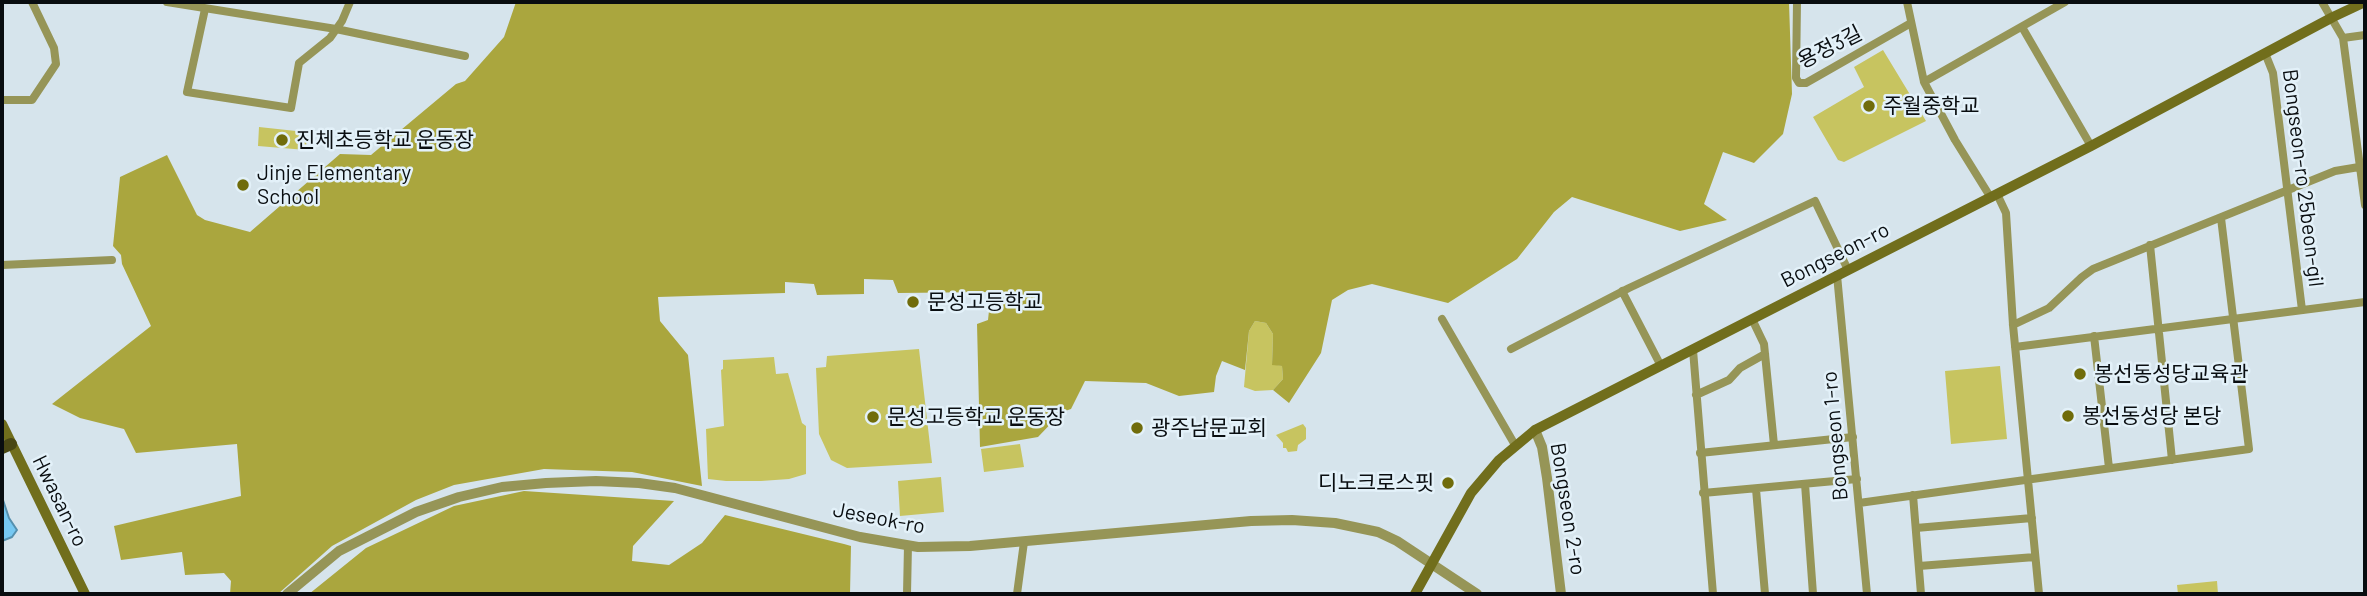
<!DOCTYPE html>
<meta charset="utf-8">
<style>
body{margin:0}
#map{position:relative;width:2367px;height:596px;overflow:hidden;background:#d6e4ec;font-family:Barlow,sans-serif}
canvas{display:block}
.frame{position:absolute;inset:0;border:4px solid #090d10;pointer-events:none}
</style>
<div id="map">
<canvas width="2367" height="596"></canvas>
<div class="frame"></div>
</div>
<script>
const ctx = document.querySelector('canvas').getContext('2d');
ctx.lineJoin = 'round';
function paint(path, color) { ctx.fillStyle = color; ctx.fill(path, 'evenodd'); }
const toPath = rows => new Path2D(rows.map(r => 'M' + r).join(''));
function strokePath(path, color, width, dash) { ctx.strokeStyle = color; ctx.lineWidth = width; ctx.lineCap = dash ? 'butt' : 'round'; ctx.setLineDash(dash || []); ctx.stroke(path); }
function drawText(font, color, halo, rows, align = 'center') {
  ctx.font = font + ' Barlow,"Noto Sans KR",sans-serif'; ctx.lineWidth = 5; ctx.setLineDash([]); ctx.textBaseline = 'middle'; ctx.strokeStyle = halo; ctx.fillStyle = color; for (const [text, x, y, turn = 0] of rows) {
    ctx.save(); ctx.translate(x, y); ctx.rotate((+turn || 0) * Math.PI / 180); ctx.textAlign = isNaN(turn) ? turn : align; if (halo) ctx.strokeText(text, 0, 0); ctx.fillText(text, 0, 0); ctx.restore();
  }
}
const green = toPath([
 [1883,50,1926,121,1844,162,1838,160,1813,117,1864,87,1854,67],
 [259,127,305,132,307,135,306,150,258,146],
 [1255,321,1266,323,1273,334,1272,364,1282,366,1283,379,1273,390,1255,391,1244,387,1249,331],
 [919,349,932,463,847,468,831,460,819,434,816,368,826,367,827,356],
 [774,357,776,374,788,373,802,423,806,426,806,474,789,479,761,481,726,481,708,479,706,429,724,426,721,370,723,369,723,360],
 [2000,366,2007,439,1951,444,1945,371],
 [1303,424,1306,428,1306,439,1298,445,1297,451,1288,452,1286,448,1283,448,1283,443,1276,435],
 [1020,444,1024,467,984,472,981,449],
 [941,477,944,512,900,516,898,481],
 [2217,581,2218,594,2178,594,2177,585]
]);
const forest = toPath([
 [516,2,1789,2,1792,94,1783,134,1754,163,1723,152,1704,204,1727,220,1680,231,1572,197,1554,212,1517,259,1448,303,1372,284,1348,290,1332,300,1321,353,1289,403,1273,390,1283,379,1282,366,1272,365,1273,334,1266,323,1255,321,1249,331,1245,370,1222,361,1216,376,1214,392,1179,396,1146,383,1085,381,1071,409,1062,412,1038,437,980,447,977,324,988,320,991,292,898,293,893,280,864,279,864,294,817,295,814,284,785,282,785,293,658,297,660,321,688,355,702,486,632,472,544,469,454,485,416,500,332,546,278,594,230,594,231,581,224,573,185,575,182,552,121,560,114,526,241,496,237,444,136,453,124,429,80,418,52,404,151,326,122,264,121,255,113,246,120,177,167,155,197,215,205,220,250,232,340,154,371,155,456,84,465,81,504,37],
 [524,491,674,501,633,546,632,561,669,565,702,543,725,515,844,544,851,546,850,594,309,594,366,548,454,506]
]);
const water = toPath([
 [2,497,9,518,17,530,12,537,2,541,2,497]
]);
const minor = toPath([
 [167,2,336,29,465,56],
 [1797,2,1796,78,1799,83,1806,83,1911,23],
 [1907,2,1924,82,1955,140,1991,198],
 [2322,2,2343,38,2365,205],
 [205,9,187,92,291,108,299,63,330,38,342,21,350,2],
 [2022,27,2091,146],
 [2343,38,2365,35],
 [2265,53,2273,73,2302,310],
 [1924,82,2065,2],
 [2,100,32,100,56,64,54,48,32,2],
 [1997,194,2006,213,2013,325,2039,594],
 [2150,245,2172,460],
 [2,265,112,260],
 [1837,275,1867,594],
 [1622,291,1661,366],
 [1442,319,1515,445],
 [1752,319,1764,344,1765,354,1774,445],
 [2013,325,2049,308,2082,277,2093,269,2335,171,2365,166],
 [2094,336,2109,468],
 [2015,347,2365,302],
 [1511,349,1629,288,1815,201,1848,270],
 [1693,350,1713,594],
 [1696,395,1729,380,1740,368,1765,354],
 [1700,453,1853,437],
 [1805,484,1813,594],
 [1756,489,1765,594],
 [1703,493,1857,479],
 [1913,495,1921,594],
 [1859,503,2249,449,2221,218],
 [1916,528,2032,518],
 [1919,566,2035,557],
 [907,594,908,545],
 [1017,594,1024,542]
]);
const tertiary = toPath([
 [1535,430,1542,447,1547,478,1561,594],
 [287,594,339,551,416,512,459,497,502,487,546,483,596,481,639,483,675,488,860,537,918,547,970,546,1251,521,1292,520,1335,523,1378,532,1397,541,1477,594]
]);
const secondary = toPath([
 [2,424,85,594],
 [1415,594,1471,493,1499,460,1535,430,2091,146,2333,17,2365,2]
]);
const trunk = toPath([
 [2,448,11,444]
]);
const markers = [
 [1869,106,7,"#706c0b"],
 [282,140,7,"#706c0b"],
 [243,185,7,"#706c0b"],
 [913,302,7,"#706c0b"],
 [2080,374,7,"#706c0b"],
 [2068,416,7,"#706c0b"],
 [873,417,7,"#706c0b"],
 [1137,428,7,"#706c0b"],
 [1448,483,7,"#706c0b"]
];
const streetNames = [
 ["용정3길",1830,47,-27],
 ["Bongseon-ro 25beon-gil",2303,178,83],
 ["Bongseon-ro",1835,255,-27],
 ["Bongseon 1-ro",1835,436,-95],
 ["Hwasan-ro",60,501,64],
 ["Bongseon 2-ro",1568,509,81],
 ["Jeseok-ro",879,518,11]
];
const poiNames = [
 ["주월중학교",1883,106],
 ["진체초등학교 운동장",296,140],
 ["Jinje Elementary",257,173],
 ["School",257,197],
 ["문성고등학교",927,302],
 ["봉선동성당교육관",2094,374],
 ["봉선동성당 본당",2082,416],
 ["문성고등학교 운동장",887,417],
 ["광주남문교회",1151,428],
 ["디노크로스핏",1434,483,"right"]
];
paint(green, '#c7c460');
paint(forest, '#aaa63e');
paint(water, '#76c8f2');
strokePath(water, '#5590ae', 2);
strokePath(minor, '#969557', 8);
strokePath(tertiary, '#969557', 10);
strokePath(secondary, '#716e1c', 10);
strokePath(trunk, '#494714', 12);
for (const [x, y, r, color] of markers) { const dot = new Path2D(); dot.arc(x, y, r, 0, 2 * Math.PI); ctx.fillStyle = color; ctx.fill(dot); strokePath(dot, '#e3f1f9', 2.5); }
drawText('21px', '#090d10', '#e3f1f9', streetNames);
drawText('21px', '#090d10', '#e3f1f9', poiNames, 'left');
</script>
